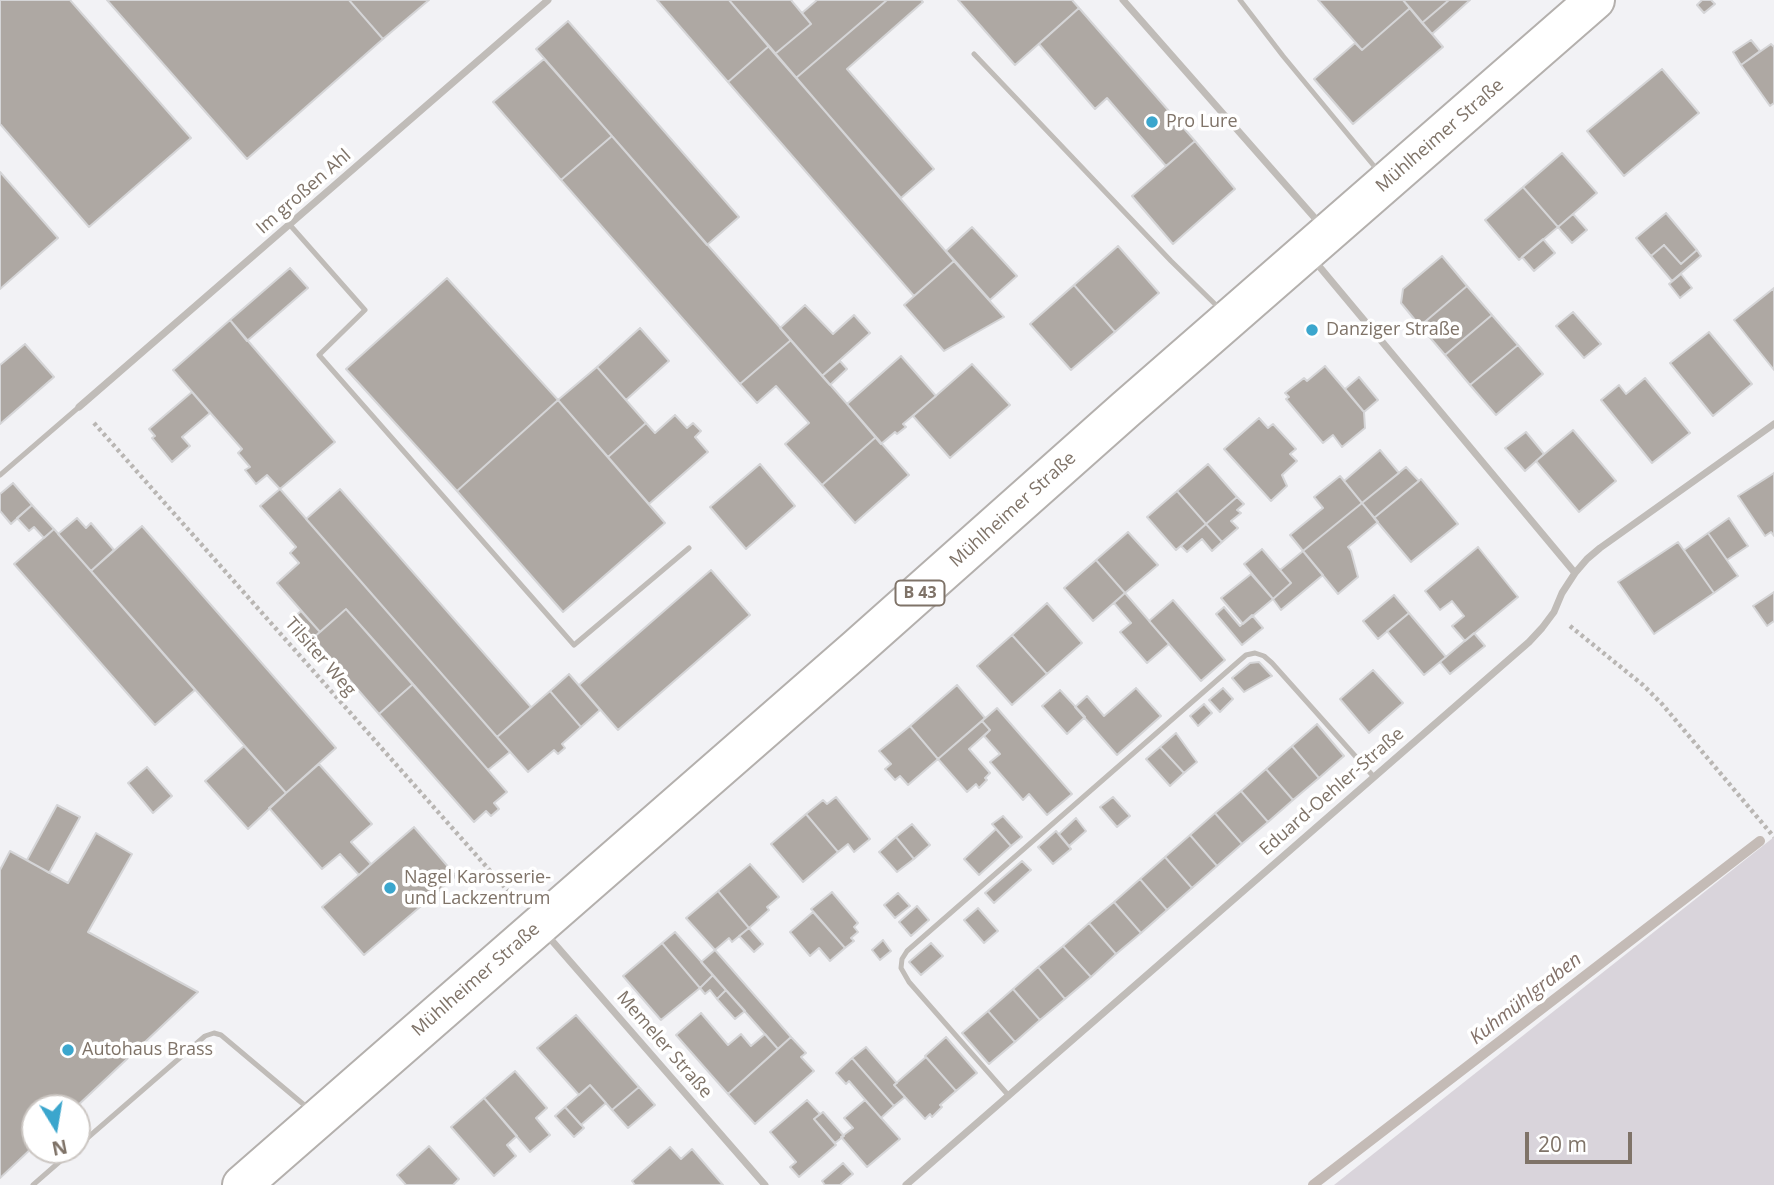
<!DOCTYPE html>
<meta charset="utf-8">
<style>
body{margin:0}
#map{position:relative;width:1774px;height:1185px;overflow:hidden;background:#f2f2f5;font-family:"Open Sans",sans-serif}
canvas{display:block}
.north{position:absolute;left:21px;top:1094px;width:70px;height:70px;box-sizing:border-box;background:#fff;border:2px solid #ccc7c3;border-radius:50%;rotate:169deg;font-size:19px;font-weight:700;line-height:28px;text-align:center;color:#7f7368}
.north::after{content:'';display:block;margin:auto;width:24px;height:32px;background:#3ba6cd;clip-path:polygon(50% 0,100% 100%,50% 72%,0 100%)}
.scale{position:absolute;left:1525px;top:1132px;width:107px;height:32px;box-sizing:border-box;border:4px solid #7f7368;border-top:0;padding-left:9px;font-size:21px;line-height:24px;white-space:nowrap;color:#7f7368;-webkit-text-stroke:5px #fff;paint-order:stroke}
</style>
<div id="map">
<canvas width="1774" height="1185"></canvas>
<div class="north">N</div>
<div class="scale">20 m</div>
</div>
<script>
const ctx = document.querySelector('canvas').getContext('2d');
ctx.lineJoin = 'round';
function paint(path, color) { ctx.fillStyle = color; ctx.fill(path, 'evenodd'); }
const toPath = rows => new Path2D(rows.map(r => 'M' + r).join(''));
function strokePath(path, color, width, dash) { ctx.strokeStyle = color; ctx.lineWidth = width; ctx.lineCap = dash ? 'butt' : 'round'; ctx.setLineDash(dash || []); ctx.stroke(path); }
function drawText(font, color, halo, rows, align = 'center') {
  ctx.font = font + ' "Open Sans",sans-serif'; ctx.lineWidth = 7; ctx.setLineDash([]); ctx.textBaseline = 'middle'; ctx.strokeStyle = halo; ctx.fillStyle = color; for (const [text, x, y, turn = 0] of rows) {
    ctx.save(); ctx.translate(x, y); ctx.rotate((+turn || 0) * Math.PI / 180); ctx.textAlign = isNaN(turn) ? turn : align; if (halo) ctx.strokeText(text, 0, 0); ctx.fillText(text, 0, 0); ctx.restore();
  }
}
const green = toPath([
 [1774,837,1774,1185,1334,1185]
]);
const stream = toPath([
 [1313,1185,1760,841]
]);
const building = toPath([
 [0,0,70,0,191,138,89,227,0,124,0,0],
 [107,0,349,0,383,39,247,159,107,0],
 [349,0,429,0,383,39,349,0],
 [657,0,729,0,769,46,728,82,657,0],
 [729,0,791,0,811,24,775,54,729,0],
 [817,0,887,0,796,78,775,54,811,24,802,13,817,0],
 [887,0,921,0,923,2,847,69,934,169,901,198,796,78,887,0],
 [958,0,1072,0,1079,8,1015,65,958,0],
 [1318,0,1403,0,1410,8,1362,50,1318,0],
 [1403,0,1449,0,1422,23,1403,0],
 [1449,0,1470,0,1432,34,1422,23,1449,0],
 [1702,0,1711,0,1715,4,1704,13,1697,5,1702,0],
 [1079,8,1195,141,1166,166,1107,98,1095,109,1039,44,1079,8],
 [1410,8,1443,47,1353,124,1314,79,1355,43,1362,50,1410,8],
 [568,21,739,217,707,245,536,49,568,21],
 [1751,40,1760,51,1741,65,1733,52,1751,40],
 [1771,44,1774,47,1774,103,1770,106,1741,65,1771,44],
 [769,46,954,261,914,296,728,82,769,46],
 [544,59,612,136,561,180,493,102,544,59],
 [1662,69,1699,113,1624,176,1587,131,1662,69],
 [612,136,791,340,740,384,561,180,612,136],
 [1195,141,1235,189,1173,244,1132,196,1195,141],
 [1562,153,1597,193,1558,227,1523,187,1562,153],
 [0,172,58,238,0,289,0,172],
 [1523,187,1558,227,1519,260,1485,220,1523,187],
 [1666,213,1697,250,1681,264,1664,245,1651,256,1636,238,1666,213],
 [1573,214,1587,230,1572,243,1558,227,1573,214],
 [972,227,1017,276,990,300,946,251,972,227],
 [1543,239,1555,253,1534,271,1522,257,1543,239],
 [1664,245,1681,264,1697,250,1701,256,1672,281,1651,256,1664,245],
 [1118,246,1159,293,1115,332,1074,285,1118,246],
 [1442,256,1467,286,1420,326,1401,303,1403,289,1442,256],
 [954,261,1004,317,944,351,904,305,954,261],
 [290,268,308,288,247,341,230,320,290,268],
 [1681,274,1692,288,1680,298,1669,284,1681,274],
 [447,278,558,400,457,491,346,369,447,278],
 [1074,285,1115,332,1071,370,1030,324,1074,285],
 [1467,286,1492,315,1445,355,1420,326,1467,286],
 [1774,288,1774,370,1734,320,1774,288],
 [805,305,833,334,854,315,870,333,822,376,780,328,805,305],
 [1573,312,1601,344,1584,358,1556,326,1573,312],
 [1492,315,1518,345,1470,385,1445,355,1492,315],
 [230,320,335,442,280,489,267,475,256,484,245,470,250,467,238,453,242,449,173,370,230,320],
 [640,328,669,361,626,400,597,367,640,328],
 [1709,332,1752,384,1713,416,1670,363,1709,332],
 [791,340,876,437,822,485,785,444,809,423,776,386,757,403,740,384,791,340],
 [25,344,54,377,0,424,0,365,25,344],
 [1518,345,1543,374,1496,415,1470,385,1518,345],
 [901,356,936,396,903,424,906,427,897,434,895,432,881,444,847,404,901,356],
 [840,361,847,369,830,385,822,376,840,361],
 [972,364,1010,405,950,458,913,416,972,364],
 [1325,366,1364,412,1365,428,1342,447,1333,435,1323,443,1286,399,1289,397,1285,393,1304,378,1307,381,1325,366],
 [597,367,646,423,608,457,558,400,597,367],
 [1359,377,1378,400,1364,412,1345,389,1359,377],
 [1645,378,1690,433,1652,463,1601,400,1619,385,1626,394,1645,378],
 [192,392,210,413,182,437,190,446,172,462,152,438,155,436,149,429,192,392],
 [558,400,665,523,563,612,457,491,558,400],
 [675,415,687,428,693,423,701,431,695,437,708,452,649,504,608,457,646,423,655,433,675,415],
 [1259,418,1268,428,1273,424,1296,449,1290,454,1297,461,1282,475,1287,486,1271,501,1224,449,1259,418],
 [1573,430,1616,481,1579,512,1536,461,1573,430],
 [1526,432,1544,454,1525,471,1505,448,1526,432],
 [876,437,909,475,855,523,822,485,876,437],
 [1380,450,1399,473,1362,503,1344,481,1380,450],
 [760,464,795,506,746,549,710,507,760,464],
 [1208,464,1237,497,1206,524,1177,491,1208,464],
 [1406,467,1419,481,1374,518,1362,503,1406,467],
 [1774,473,1774,536,1771,532,1765,536,1738,496,1774,473],
 [1340,476,1362,503,1303,551,1290,535,1323,508,1314,497,1340,476],
 [1421,479,1458,524,1411,562,1374,518,1421,479],
 [13,483,32,505,11,524,0,511,0,494,13,483],
 [280,489,510,752,488,770,346,609,320,632,277,583,299,563,290,553,296,547,260,506,280,489],
 [340,489,531,707,497,737,306,519,340,489],
 [1177,491,1206,524,1176,550,1147,517,1177,491],
 [1237,497,1244,504,1237,510,1241,513,1231,521,1238,528,1222,542,1206,524,1237,497],
 [1362,503,1378,522,1348,547,1351,551,1358,577,1338,594,1303,551,1362,503],
 [32,505,54,529,44,538,34,527,29,531,17,518,32,505],
 [77,518,86,528,91,523,114,550,91,571,58,534,77,518],
 [1729,518,1748,546,1727,560,1708,533,1729,518],
 [1206,524,1222,542,1212,551,1202,539,1187,552,1181,546,1206,524],
 [142,526,336,748,286,793,91,571,142,526],
 [54,529,195,690,155,725,14,564,54,529],
 [1128,532,1158,565,1125,593,1096,560,1128,532],
 [1708,533,1738,576,1714,593,1684,550,1708,533],
 [1678,542,1714,593,1654,634,1618,582,1678,542],
 [1478,547,1518,597,1465,641,1452,626,1464,616,1452,601,1440,610,1425,591,1478,547],
 [1262,549,1291,583,1273,599,1244,564,1262,549],
 [1303,551,1323,575,1281,610,1273,599,1291,583,1280,570,1303,551],
 [1096,560,1125,593,1093,621,1064,588,1096,560],
 [711,570,750,615,618,730,579,685,711,570],
 [1251,574,1273,599,1243,624,1221,598,1251,574],
 [1774,592,1774,621,1767,626,1753,606,1774,592],
 [1125,593,1169,644,1147,663,1120,632,1131,623,1114,603,1125,593],
 [1394,595,1409,613,1378,639,1363,621,1394,595],
 [1173,600,1225,660,1201,681,1149,621,1173,600],
 [1047,603,1082,643,1047,674,1012,635,1047,603],
 [1224,607,1240,626,1252,615,1263,628,1242,645,1216,614,1224,607],
 [346,609,413,684,379,714,313,638,346,609],
 [301,611,320,632,309,641,291,620,301,611],
 [1409,613,1446,657,1424,675,1387,631,1409,613],
 [1474,633,1485,646,1450,674,1440,662,1474,633],
 [1012,635,1047,674,1012,705,977,666,1012,635],
 [1259,662,1272,676,1244,692,1232,678,1250,663,1259,662],
 [1373,670,1403,703,1369,733,1340,699,1373,670],
 [569,674,600,710,581,727,550,691,569,674],
 [413,684,507,792,494,803,499,809,491,816,486,811,474,822,379,714,413,684],
 [957,685,985,718,938,759,910,726,957,685],
 [1136,688,1161,716,1117,755,1075,707,1087,696,1104,716,1136,688],
 [1223,688,1233,699,1220,712,1209,700,1223,688],
 [1060,690,1085,717,1067,734,1042,706,1060,690],
 [550,691,581,727,562,744,565,748,558,754,554,750,528,772,497,737,550,691],
 [1204,704,1212,713,1198,726,1190,716,1204,704],
 [997,708,1072,794,1047,815,1029,794,1023,800,990,762,1000,754,984,736,990,730,982,721,997,708],
 [982,721,990,730,969,749,990,773,985,778,987,780,979,788,976,784,967,792,938,759,982,721],
 [1317,724,1344,756,1319,778,1292,746,1317,724],
 [910,726,938,759,908,785,900,776,895,780,885,769,891,764,879,751,910,726],
 [1176,733,1197,762,1184,773,1160,747,1176,733],
 [244,746,286,793,248,829,205,781,244,746],
 [1292,746,1319,778,1293,800,1266,769,1292,746],
 [1160,747,1184,773,1170,786,1146,759,1160,747],
 [319,764,372,824,351,842,371,864,359,875,340,854,322,869,269,808,319,764],
 [147,767,172,796,153,813,128,783,147,767],
 [1266,769,1293,800,1268,822,1241,791,1266,769],
 [1241,791,1268,822,1242,844,1215,813,1241,791],
 [836,797,870,839,854,852,848,844,838,852,806,814,823,800,827,804,836,797],
 [1113,797,1130,816,1117,827,1100,807,1113,797],
 [57,805,80,817,49,873,27,860,57,805],
 [1215,813,1242,844,1217,866,1190,835,1215,813],
 [806,814,838,852,803,882,771,844,806,814],
 [1003,816,1022,837,1011,846,992,824,1003,816],
 [1076,818,1086,831,1069,846,1059,834,1076,818],
 [912,824,930,845,914,859,896,837,912,824],
 [414,827,456,876,364,955,322,907,414,827],
 [996,829,1011,846,979,875,964,859,996,829],
 [1056,831,1071,849,1053,864,1038,847,1056,831],
 [96,833,132,854,88,932,198,992,75,1108,35,1108,35,1145,0,1178,0,870,10,851,68,883,96,833],
 [1190,835,1217,866,1192,888,1165,857,1190,835],
 [896,837,914,859,897,872,879,852,896,837],
 [1165,857,1192,888,1167,910,1140,879,1165,857],
 [1022,861,1031,870,994,903,985,893,1022,861],
 [750,864,779,897,767,907,769,910,749,928,718,891,750,864],
 [1140,879,1167,910,1141,933,1114,902,1140,879],
 [718,891,749,928,732,942,729,938,715,950,686,918,718,891],
 [832,892,858,923,854,927,858,932,851,938,854,941,845,948,811,909,832,892],
 [898,893,910,906,895,918,884,905,898,893],
 [1114,902,1141,933,1116,954,1089,923,1114,902],
 [917,906,929,920,911,936,899,922,917,906],
 [978,908,998,931,984,943,964,920,978,908],
 [813,912,845,948,830,961,819,948,810,956,790,932,813,912],
 [1089,923,1116,954,1091,977,1063,946,1089,923],
 [749,928,763,944,754,952,739,936,749,928],
 [675,932,713,975,700,988,662,943,675,932],
 [883,940,891,951,880,960,872,950,883,940],
 [662,943,700,988,661,1020,623,976,662,943],
 [931,943,943,956,921,975,909,962,931,943],
 [1063,946,1091,977,1065,999,1038,967,1063,946],
 [715,950,791,1037,778,1049,701,962,715,950],
 [1038,967,1065,999,1040,1020,1013,989,1038,967],
 [713,975,726,990,717,999,710,990,705,994,700,988,713,975],
 [1013,989,1040,1020,1015,1042,988,1011,1013,989],
 [726,990,745,1011,735,1019,717,999,726,990],
 [988,1011,1015,1042,989,1064,962,1033,988,1011],
 [701,1013,728,1045,741,1034,751,1046,765,1034,778,1049,728,1094,676,1035,701,1013],
 [576,1015,639,1087,612,1110,590,1085,579,1095,537,1048,576,1015],
 [791,1037,806,1053,801,1057,814,1071,755,1124,728,1094,791,1037],
 [946,1037,977,1073,956,1091,925,1056,946,1037],
 [866,1047,897,1083,894,1085,905,1097,894,1106,852,1058,866,1047],
 [926,1057,956,1091,940,1105,942,1107,932,1117,930,1114,925,1119,894,1085,926,1057],
 [852,1058,894,1106,881,1118,849,1081,846,1084,836,1073,852,1058],
 [515,1071,547,1108,536,1118,550,1135,530,1152,484,1098,515,1071],
 [590,1085,606,1103,581,1125,565,1107,590,1085],
 [639,1087,655,1105,628,1128,612,1110,639,1087],
 [484,1098,517,1136,507,1145,516,1156,494,1176,451,1127,484,1098],
 [807,1100,820,1114,814,1119,836,1145,799,1177,790,1167,796,1162,770,1132,807,1100],
 [865,1100,900,1139,867,1167,841,1137,853,1128,844,1118,865,1100],
 [565,1107,584,1128,574,1137,555,1116,565,1107],
 [823,1112,844,1136,835,1143,814,1119,823,1112],
 [429,1146,459,1179,453,1185,406,1185,397,1175,429,1146],
 [670,1147,681,1159,692,1149,723,1185,635,1185,632,1181,670,1147],
 [843,1163,853,1174,840,1185,825,1185,822,1181,843,1163]
]);
const path = toPath([
 [94,423,515,899],
 [1570,626,1643,685,1662,704,1774,837]
]);
const lane = toPath([
 [1240,0,1283,56,1379,172],
 [974,54,1171,261,1220,309],
 [290,225,365,310,319,355,574,645,689,548],
 [0,475,79,407],
 [1009,1096,909,982,901,968,902,959,907,951,1239,661,1246,655,1255,653,1264,656,1272,663,1374,777],
 [77,1147,205,1036,214,1033,221,1035,309,1109],
 [33,1185,73,1150]
]);
const street = toPath([
 [1123,0,1321,225],
 [1313,259,1575,573],
 [79,407,548,0],
 [547,935,765,1185],
 [906,1185,1529,642,1542,628,1554,612,1562,593,1575,573,1587,559,1600,548,1774,424]
]);
const primary = toPath([
 [242,1185,856,649,1126,409,1595,0]
]);
const markers = [
 [1152,122,7,"#3ba6cd"],
 [1312,330,7,"#3ba6cd"],
 [390,888,7,"#3ba6cd"],
 [68,1050,7,"#3ba6cd"]
];
const shields = [
 [920,593,49]
];
const shieldNames = [
 ["B 43",920,593]
];
const poiNames = [
 ["Pro Lure",1166,122],
 ["Danziger Straße",1326,330],
 ["Nagel Karosserie-",404,878],
 ["und Lackzentrum",404,899],
 ["Autohaus Brass",82,1050]
];
const streetNames = [
 ["Mühlheimer Straße",1440,136,-41],
 ["Im großen Ahl",304,192,-41],
 ["Mühlheimer Straße",1013,510,-42],
 ["Tilsiter Weg",320,657,49],
 ["Eduard-Oehler-Straße",1332,792,-41],
 ["Mühlheimer Straße",476,980,-41],
 ["Memeler Straße",664,1045,49]
];
const waterNames = [
 ["Kuhmühlgraben",1526,999,-38]
];
paint(green, '#d9d4db');
strokePath(stream, '#c4bbb6', 10);
paint(building, '#aea8a3');
strokePath(building, '#d5d5d7', 2);
strokePath(primary, '#b4b0ad', 42);
strokePath(path, '#b9b6b3', 4.5, [3.5, 3.5]);
strokePath(lane, '#c0bcb8', 5);
strokePath(street, '#c0bcb8', 7);
strokePath(primary, '#fff', 38);
for (const [x, y, r, color] of markers) { const dot = new Path2D(); dot.arc(x, y, r, 0, 2 * Math.PI); ctx.fillStyle = color; ctx.fill(dot); strokePath(dot, '#fff', 2.5); }
for (const [x, y, w] of shields) { const box = new Path2D(); box.roundRect(x - w / 2, y - 12.5, w, 25, 5); ctx.fillStyle = '#fff'; ctx.fill(box); strokePath(box, '#7f7368', 2); }
drawText('bold 16px', '#7f7368', null, shieldNames);
drawText('18px', '#7f7368', '#fff', poiNames, 'left');
drawText('18px', '#7f7368', '#fff', streetNames);
drawText('italic 19px', '#837169', '#fff', waterNames);
</script>
